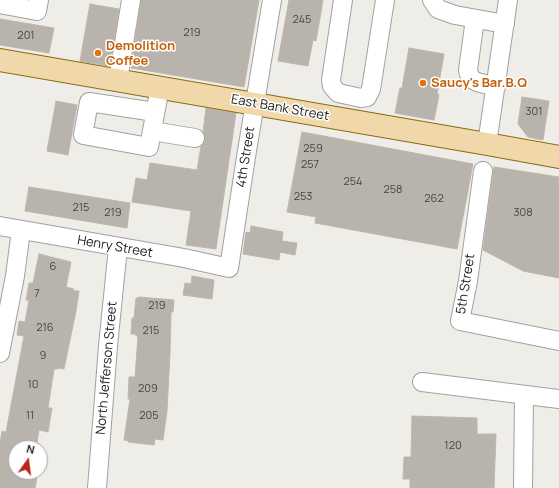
<!DOCTYPE html>
<style>
body{margin:0}
#map{position:relative;width:559px;height:488px;overflow:hidden;background:#efede7;font-family:Manrope,sans-serif}
canvas{display:block}
.north{position:absolute;left:8px;top:440px;width:40px;height:40px;box-sizing:border-box;background:#fff;border:1px solid #a6a6a6;border-radius:50%;rotate:14deg;font-size:11px;font-weight:700;line-height:16px;text-align:center;color:#202020}
.north::after{content:'';display:block;margin:auto;width:14px;height:18px;background:#b72619;clip-path:polygon(50% 0,100% 100%,50% 72%,0 100%)}
</style>
<div id="map">
<canvas width="559" height="488"></canvas>
<div class="north">N</div>
</div>
<script>
const ctx = document.querySelector('canvas').getContext('2d');
ctx.lineJoin = 'round';
function paint(path, color) { ctx.fillStyle = color; ctx.fill(path, 'evenodd'); }
const toPath = rows => new Path2D(rows.map(r => 'M' + r).join(''));
function strokePath(path, color, width, dash) { ctx.strokeStyle = color; ctx.lineWidth = width; ctx.lineCap = dash ? 'butt' : 'round'; ctx.setLineDash(dash || []); ctx.stroke(path); }
function drawText(font, color, halo, rows, align = 'center') {
  ctx.font = font + ' Manrope,sans-serif'; ctx.lineWidth = 3; ctx.setLineDash([]); ctx.textBaseline = 'middle'; ctx.strokeStyle = halo; ctx.fillStyle = color; for (const [text, x, y, turn = 0] of rows) {
    ctx.save(); ctx.translate(x, y); ctx.rotate((+turn || 0) * Math.PI / 180); ctx.textAlign = isNaN(turn) ? turn : align; if (halo) ctx.strokeText(text, 0, 0); ctx.fillText(text, 0, 0); ctx.restore();
  }
}
const building = toPath([
 [141,0,259,0,244,87,131,68,141,0],
 [289,0,323,0,316,41,313,40,308,66,278,61,289,0],
 [90,4,119,9,110,66,80,61,90,4],
 [0,19,54,28,49,53,0,45,0,19],
 [409,48,444,54,437,94,439,95,434,120,395,113,400,88,402,88,409,48],
 [522,97,549,101,543,140,528,137,518,124,522,97],
 [56,101,77,105,68,155,47,151,56,101],
 [206,108,236,113,216,249,186,245,191,211,132,202,136,178,147,180,150,163,197,170,201,146,203,144,205,139,205,135,203,132,206,108],
 [302,132,473,164,457,249,315,223,316,217,287,212,302,132],
 [494,167,559,177,559,278,523,271,483,250,494,167],
 [29,187,130,203,127,228,25,211,29,187],
 [251,226,283,232,282,241,297,243,295,255,280,252,279,260,243,254,246,232,250,233,251,226],
 [39,254,71,262,66,287,74,289,73,291,79,291,76,311,64,369,59,368,58,369,54,369,48,408,52,408,48,432,39,430,36,448,16,448,16,472,38,472,35,488,0,488,0,443,2,431,6,432,24,336,17,335,19,321,25,322,29,300,26,300,29,283,33,283,39,254],
 [192,276,214,280,212,299,183,295,185,283,191,284,192,276],
 [139,297,174,300,173,312,171,312,170,353,167,411,163,440,155,439,154,445,128,442,129,441,124,440,130,399,128,399,129,377,135,377,138,336,136,336,136,334,131,334,132,318,134,318,136,298,139,298,139,297],
 [412,416,477,418,477,434,496,434,494,488,410,488,410,479,403,479,404,457,411,457,412,416]
]);
const minor = toPath([
 [343,0,331,80,332,86,338,93,361,98,367,97,371,89,385,0],
 [432,0,438,9,455,15,505,24],
 [0,4,37,11,39,0],
 [475,19,468,70,470,78,477,82,496,87],
 [118,80,131,0],
 [155,112,89,102,83,135,149,147,160,87],
 [152,131,195,138],
 [487,144,508,0],
 [483,171,468,281,460,321,559,341],
 [0,226,184,258,229,268,246,157,272,0],
 [0,353,15,276,21,230],
 [422,382,559,399],
 [97,488,108,346,118,247],
 [523,488,524,395]
]);
const major = toPath([
 [0,60,487,144,559,157]
]);
const markers = [
 [98,53,4,"#e8710a"],
 [423,83,4,"#e8710a"]
];
const numberNames = [
 ["245",302,20],
 ["219",192,33],
 ["201",26,36],
 ["301",534,112],
 ["259",313,149],
 ["257",310,165],
 ["254",353,182],
 ["258",393,190],
 ["253",303,197],
 ["262",434,199],
 ["215",81,208],
 ["219",113,213],
 ["308",523,213],
 ["6",53,267],
 ["7",37,294],
 ["219",157,306],
 ["216",45,328],
 ["215",151,331],
 ["9",43,356],
 ["10",33,385],
 ["209",148,389],
 ["11",30,416],
 ["205",149,416],
 ["120",453,446]
];
const foodNames = [
 ["Demolition",106,46],
 ["Coffee",106,61],
 ["Saucy's Bar.B.Q",431,83]
];
const streetNames = [
 ["East Bank Street",280,108,10],
 ["4th Street",246,157,-81],
 ["Henry Street",115,247,10],
 ["5th Street",466,284,-81],
 ["North Jefferson Street",107,368,-85]
];
paint(building, '#b8b3ad');
strokePath(building, '#bfb6ab', 1);
strokePath(minor, '#a1a1a1', 20);
strokePath(major, '#896b13', 24);
strokePath(minor, '#fff', 18);
strokePath(major, '#f1d8ab', 22);
for (const [x, y, r, color] of markers) { const dot = new Path2D(); dot.arc(x, y, r, 0, 2 * Math.PI); ctx.fillStyle = color; ctx.fill(dot); strokePath(dot, '#fff', 1.5); }
drawText('11px', '#464543', null, numberNames);
drawText('bold 13px', '#c56008', '#fff', foodNames, 'left');
drawText('13px', '#202020', '#fff', streetNames);
</script>
